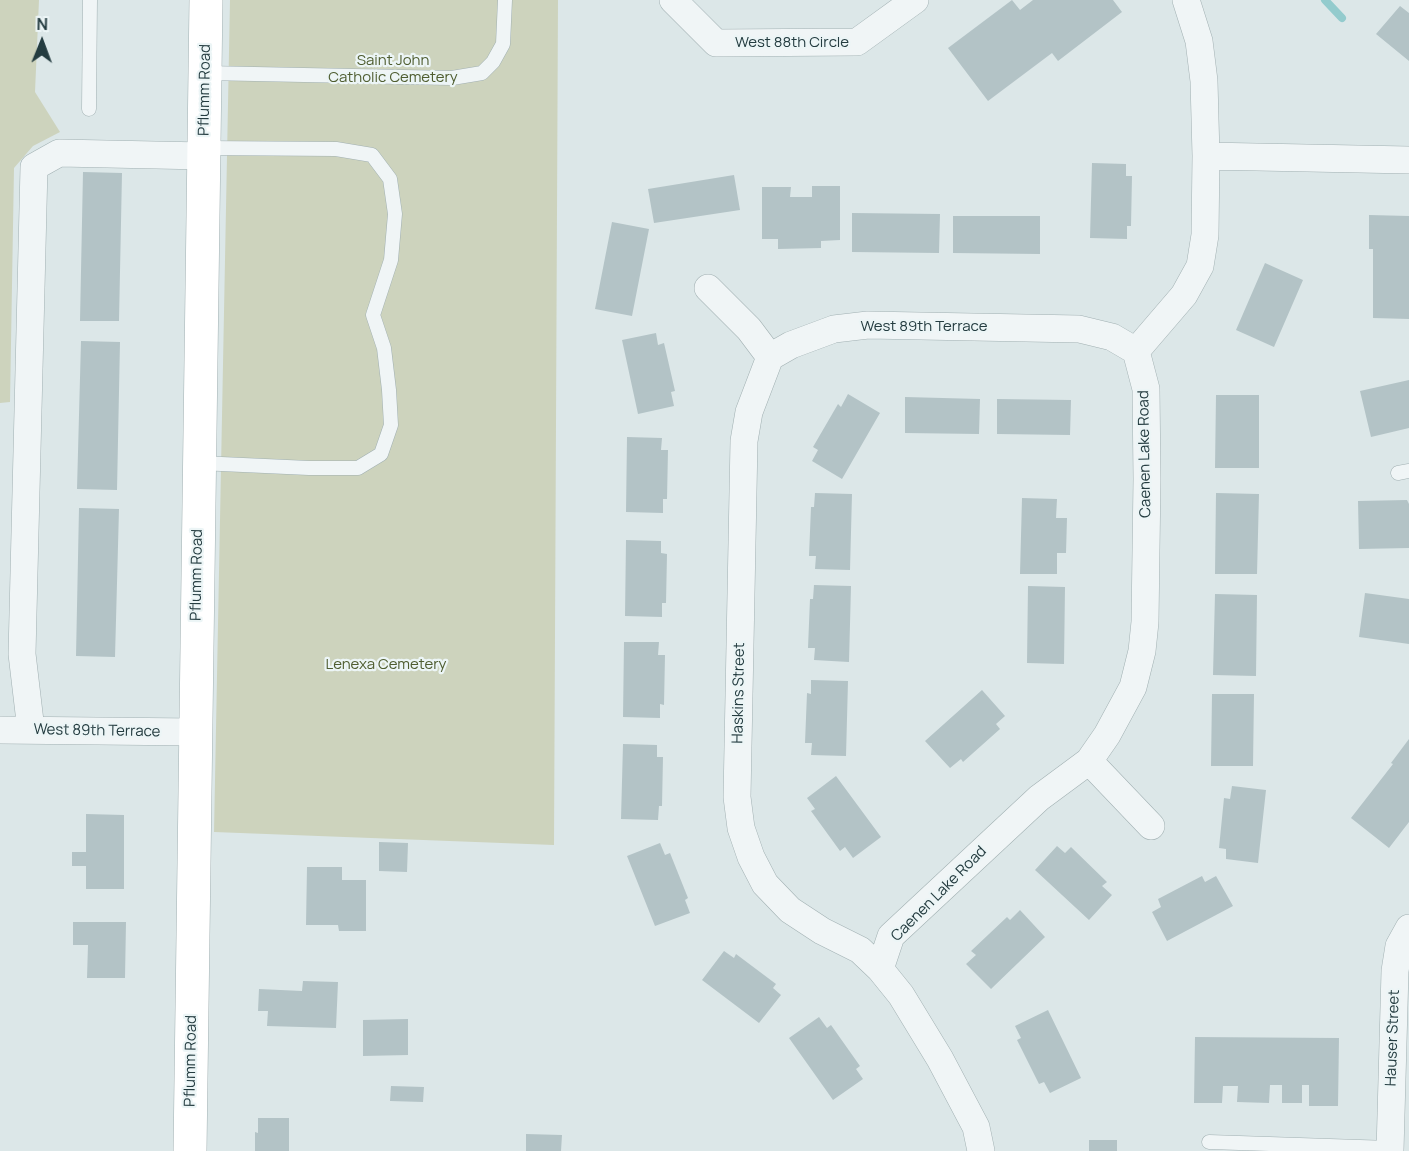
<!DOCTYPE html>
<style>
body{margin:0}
#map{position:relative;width:1409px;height:1151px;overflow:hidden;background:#dce7e8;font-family:Manrope,sans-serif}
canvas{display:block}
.north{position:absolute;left:12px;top:12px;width:60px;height:60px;-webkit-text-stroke:4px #ecf5f6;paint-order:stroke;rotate:1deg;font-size:16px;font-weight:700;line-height:24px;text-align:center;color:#243c40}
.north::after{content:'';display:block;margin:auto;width:21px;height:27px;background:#243c40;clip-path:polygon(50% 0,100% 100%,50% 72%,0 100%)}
</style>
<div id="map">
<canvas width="1409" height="1151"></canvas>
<div class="north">N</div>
</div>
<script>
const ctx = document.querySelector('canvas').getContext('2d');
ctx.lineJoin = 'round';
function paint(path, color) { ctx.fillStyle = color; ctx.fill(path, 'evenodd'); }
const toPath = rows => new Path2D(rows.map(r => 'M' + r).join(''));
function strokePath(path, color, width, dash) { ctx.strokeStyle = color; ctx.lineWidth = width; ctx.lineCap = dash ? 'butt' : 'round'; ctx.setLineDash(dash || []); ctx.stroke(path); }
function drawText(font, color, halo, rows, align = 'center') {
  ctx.font = font + ' Manrope,sans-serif'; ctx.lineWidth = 4.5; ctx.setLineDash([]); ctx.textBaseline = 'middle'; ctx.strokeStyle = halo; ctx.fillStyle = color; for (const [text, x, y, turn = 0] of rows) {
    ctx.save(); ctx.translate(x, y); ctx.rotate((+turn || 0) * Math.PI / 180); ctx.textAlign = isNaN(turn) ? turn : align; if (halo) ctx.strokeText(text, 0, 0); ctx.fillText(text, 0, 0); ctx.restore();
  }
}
const green = toPath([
 [0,0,39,0,35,92,60,132,33,146,14,168,10,402,0,403],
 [230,0,558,0,554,845,214,832]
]);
const stream = toPath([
 [1325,0,1342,18]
]);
const building = toPath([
 [1012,0,1020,10,1033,0,1113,0,1122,12,1058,61,1052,53,988,101,948,48],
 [1400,6,1409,13,1409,61,1376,34],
 [1092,163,1126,164,1126,176,1132,176,1131,226,1127,226,1127,239,1090,238],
 [83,172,122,173,119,321,80,321],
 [734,175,740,210,654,223,648,189],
 [812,186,840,186,840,240,821,241,821,248,778,249,778,239,762,239,762,187,791,187,790,197,812,197],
 [852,213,940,214,939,253,852,252],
 [1369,215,1409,216,1409,319,1373,318,1373,249,1369,249],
 [953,216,1040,216,1040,254,953,253],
 [612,222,649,229,632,316,595,309],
 [1265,263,1303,280,1274,347,1236,330],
 [656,333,658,345,664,343,675,391,671,392,674,406,638,414,622,340],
 [81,341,120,342,117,490,77,489],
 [1409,380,1409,428,1371,437,1360,391],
 [848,394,880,413,842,479,812,461,818,450,813,447,838,404,841,407],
 [1216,395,1259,395,1259,468,1215,468],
 [905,397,980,399,979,434,905,433],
 [997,399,1071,400,1070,435,997,434],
 [627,437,662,438,661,450,668,450,667,499,663,499,663,513,626,512],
 [815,493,852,494,850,570,815,569,816,556,809,556,811,507,814,507],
 [1216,493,1259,494,1257,574,1215,574],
 [1022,498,1057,499,1056,518,1067,518,1066,553,1057,553,1057,574,1020,574],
 [1407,500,1409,504,1409,548,1359,549,1358,501],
 [79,508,119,509,115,657,76,656],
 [626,540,661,541,661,553,667,554,666,603,662,603,662,617,625,616],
 [814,585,851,586,849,662,814,660,815,648,808,648,810,599,813,599],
 [1028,586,1065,587,1064,664,1027,663],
 [1365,593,1409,599,1409,644,1359,637],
 [1215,594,1257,595,1256,676,1213,675],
 [624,642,659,642,658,655,665,655,664,705,660,704,660,718,623,717],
 [811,680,848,681,846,756,811,755,812,743,805,743,807,693,811,694],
 [982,690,1005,716,996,724,1000,729,963,762,961,759,950,768,925,741],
 [1212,694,1254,694,1253,766,1211,766],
 [1409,739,1409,822,1389,848,1351,818,1393,764,1391,763],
 [623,744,657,745,657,757,663,757,662,806,659,806,658,820,621,819],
 [836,776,881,837,853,858,845,847,840,851,811,811,815,809,807,798],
 [1232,786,1266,790,1258,863,1226,859,1226,849,1219,848,1224,798,1230,799],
 [86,814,124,815,124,889,86,889,86,866,72,866,72,852,86,852],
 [379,842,408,843,407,872,379,871],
 [660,843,665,855,670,853,688,898,685,900,690,913,655,926,627,856],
 [1057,846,1065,853,1071,847,1107,882,1102,886,1112,895,1089,920,1035,870],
 [307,867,342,867,342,880,366,880,366,931,339,931,338,925,306,925],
 [1202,876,1205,882,1216,876,1233,906,1167,941,1152,912,1161,907,1158,899],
 [1020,910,1045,937,991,989,966,964,976,955,971,951,1007,917,1010,920],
 [73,922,126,922,125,978,87,978,88,945,73,945],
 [724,951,734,958,736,954,776,984,773,988,781,995,759,1023,702,980],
 [303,981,338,982,336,1028,267,1026,268,1011,258,1011,259,989,302,991],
 [1048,1010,1081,1078,1050,1093,1044,1082,1039,1084,1017,1040,1021,1038,1015,1026],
 [819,1017,827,1028,831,1025,860,1066,856,1069,863,1079,833,1100,789,1038],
 [408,1019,408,1055,363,1056,363,1020],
 [1195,1037,1339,1038,1338,1106,1309,1106,1309,1085,1302,1085,1302,1103,1282,1103,1282,1085,1270,1085,1269,1103,1237,1102,1238,1086,1223,1086,1222,1103,1194,1103],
 [391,1086,424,1087,423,1102,390,1101],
 [258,1118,289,1118,289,1151,255,1151,255,1132,258,1133],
 [526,1134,562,1135,561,1151,526,1151],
 [1089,1140,1117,1140,1117,1151,1089,1151]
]);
const service = toPath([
 [205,73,452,78,482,73,493,62,503,44,505,0],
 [89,109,90,0],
 [199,463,309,468,358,468,381,454,391,425,389,390,384,348,373,315,391,260,395,214,390,179,372,155,336,149,204,148],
 [1398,473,1409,471],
 [1209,1142,1390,1148]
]);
const minor = toPath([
 [673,0,716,43,857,42,915,0],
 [1206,156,1409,160],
 [708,288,749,329,770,357],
 [1136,351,1184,295,1200,266,1205,235,1206,156,1204,81,1199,41,1186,0],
 [770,357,749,412,744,441,737,797,741,828,751,857,765,884,790,910,822,931,860,950,880,969,901,995,940,1059,976,1127,981,1151],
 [770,357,791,345,834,329,868,325,1079,329,1112,337,1136,351],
 [0,730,195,732],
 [31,730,22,654,34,167,59,153,204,156],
 [1089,761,1151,826],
 [880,969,891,936,1039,798,1089,761,1107,735,1133,687,1142,651,1145,622,1147,479,1146,389,1136,351],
 [1390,1151,1395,971,1399,946,1409,928]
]);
const secondary = toPath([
 [190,1151,206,0]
]);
const streetNames = [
 ["West 88th Circle",792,43],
 ["Pflumm Road",205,90,-89],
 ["West 89th Terrace",924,327],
 ["Caenen Lake Road",1145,454,-91],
 ["Pflumm Road",197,575,-89],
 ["Haskins Street",739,693,-89],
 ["West 89th Terrace",97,731,1],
 ["Caenen Lake Road",939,894,-45],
 ["Hauser Street",1393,1038,-88],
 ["Pflumm Road",191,1061,-89]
];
const parkNames = [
 ["Saint John",393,61],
 ["Catholic Cemetery",393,78],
 ["Lenexa Cemetery",386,665]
];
paint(green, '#cdd3bd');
strokePath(stream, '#93cbcd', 8);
paint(building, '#b3c3c6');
strokePath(service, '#a1b0b2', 15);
strokePath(minor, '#a1b0b2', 28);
strokePath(secondary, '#a1b0b2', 34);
strokePath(service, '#f0f5f6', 14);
strokePath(minor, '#f0f5f6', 27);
strokePath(secondary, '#fff', 33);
drawText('15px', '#243c40', '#ecf5f6', streetNames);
drawText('15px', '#4f5d30', '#ecf5f6', parkNames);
</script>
